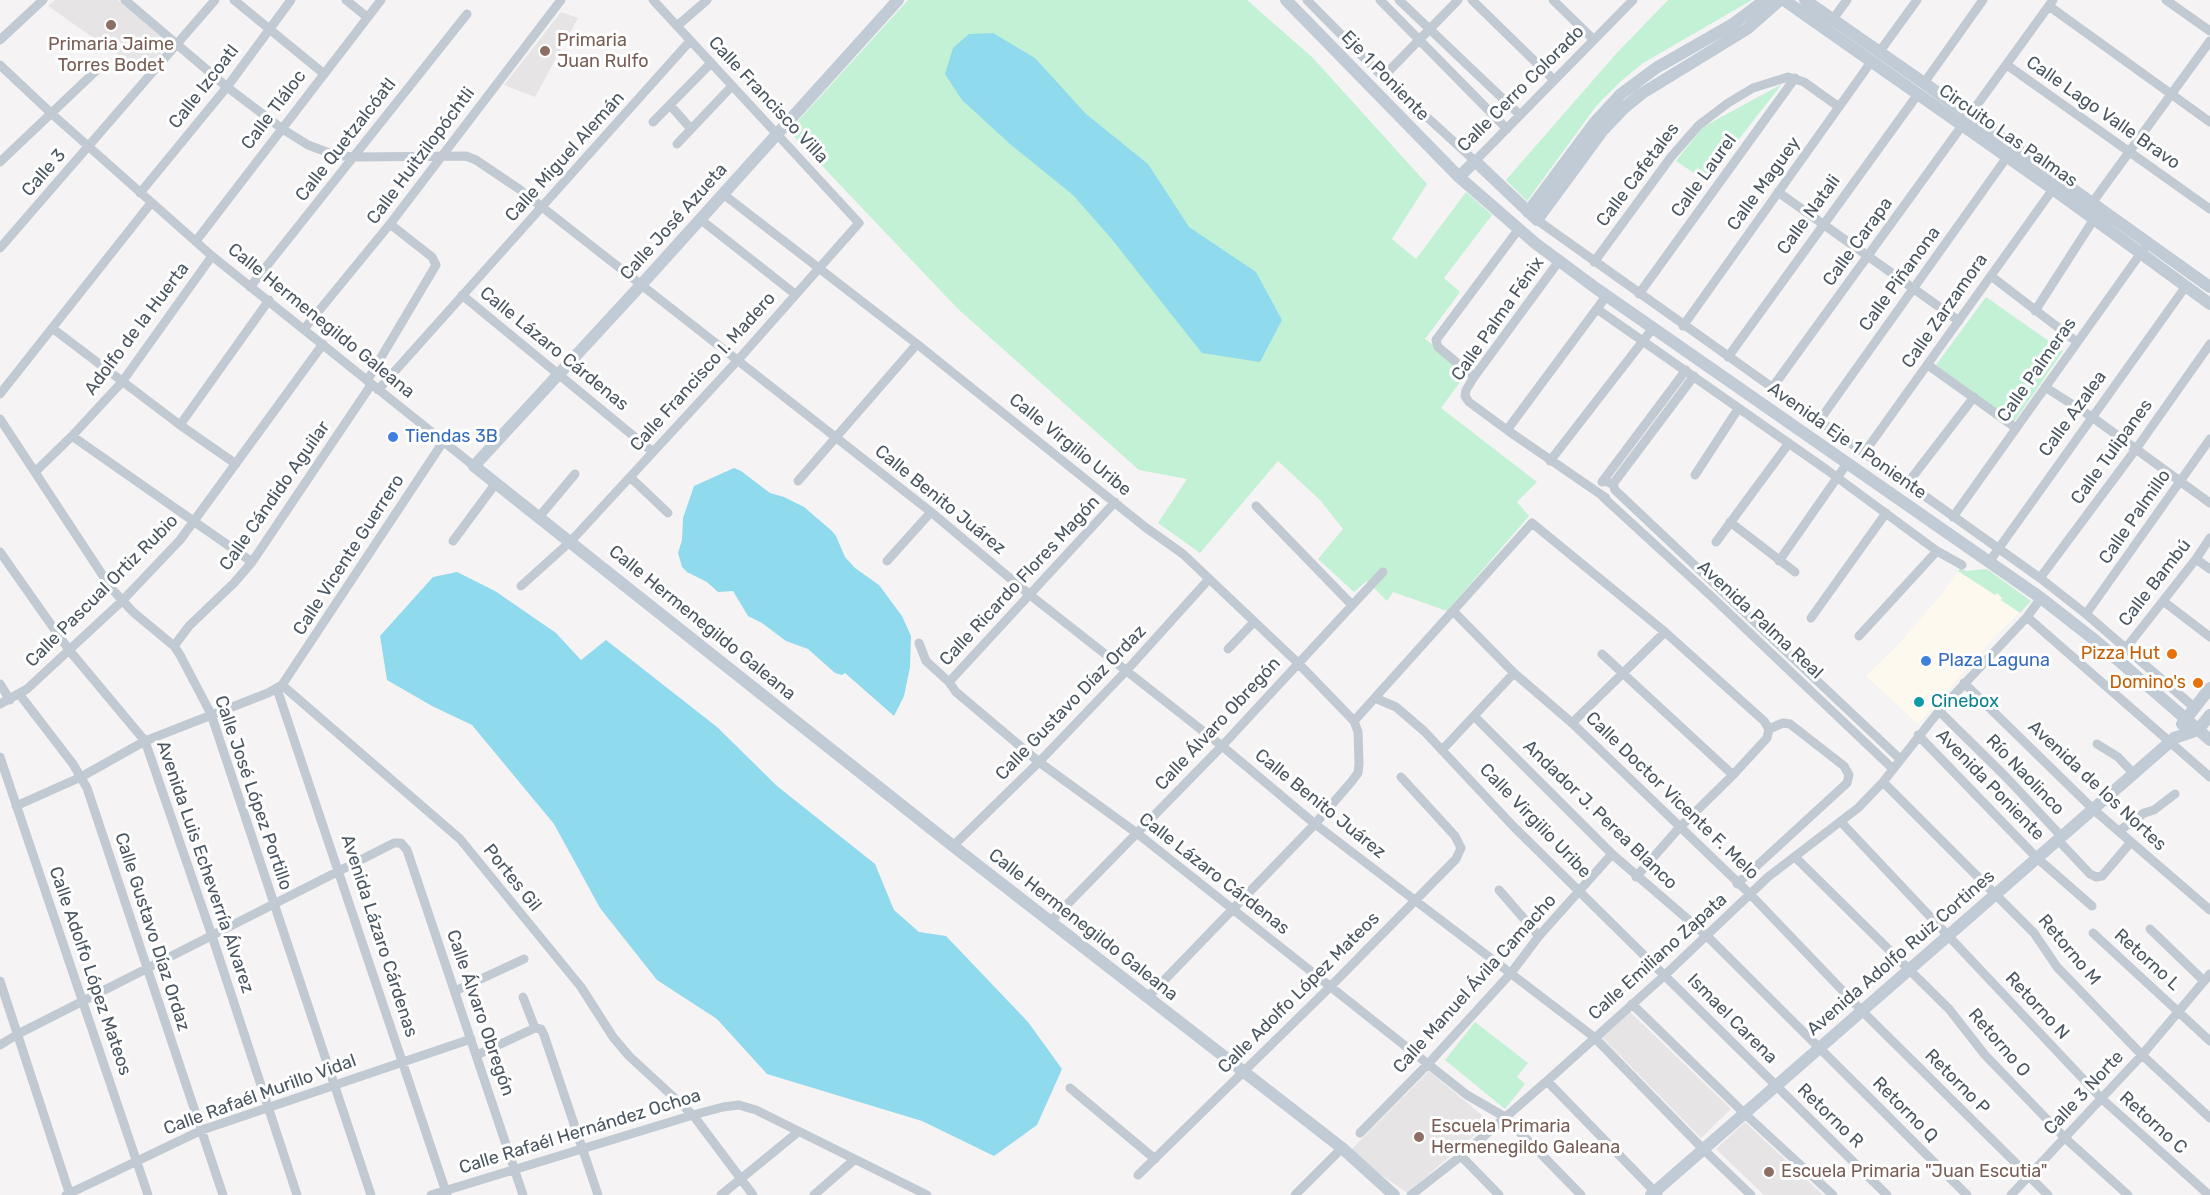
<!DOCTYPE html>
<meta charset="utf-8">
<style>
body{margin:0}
canvas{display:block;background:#f5f3f3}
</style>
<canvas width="2210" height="1195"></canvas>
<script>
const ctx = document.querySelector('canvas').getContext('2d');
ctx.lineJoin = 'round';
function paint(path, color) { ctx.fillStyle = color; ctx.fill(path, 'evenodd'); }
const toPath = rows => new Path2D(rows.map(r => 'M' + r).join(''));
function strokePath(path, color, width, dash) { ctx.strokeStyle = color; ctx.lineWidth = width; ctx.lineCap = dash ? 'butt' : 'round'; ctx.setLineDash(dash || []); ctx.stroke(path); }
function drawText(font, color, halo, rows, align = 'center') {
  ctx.font = font + ' Rubik,sans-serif'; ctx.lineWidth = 6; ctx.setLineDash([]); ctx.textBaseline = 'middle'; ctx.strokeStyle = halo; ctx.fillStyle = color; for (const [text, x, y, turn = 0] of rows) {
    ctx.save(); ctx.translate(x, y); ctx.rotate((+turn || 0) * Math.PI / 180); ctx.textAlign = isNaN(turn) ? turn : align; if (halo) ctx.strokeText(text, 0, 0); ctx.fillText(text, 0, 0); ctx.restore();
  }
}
const commercial = toPath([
 [1961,568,1966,571,1987,569,2031,601,1993,639,1918,724,1866,676,1897,646,1941,595]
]);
const education = toPath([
 [55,0,118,0,169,44,145,74,48,6],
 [561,12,578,18,535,97,504,85],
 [1630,1012,1731,1109,1701,1138,1602,1037],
 [1429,1071,1490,1122,1407,1193,1349,1152],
 [1745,1122,1823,1195,1764,1195,1716,1149]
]);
const green = toPath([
 [908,0,1247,0,1313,58,1427,184,1392,239,1416,259,1466,192,1492,215,1444,278,1460,292,1425,339,1469,370,1441,408,1537,482,1517,502,1529,516,1447,611,1393,592,1387,601,1367,581,1354,592,1318,559,1343,529,1320,500,1278,461,1200,553,1158,523,1187,479,1139,470,958,309,789,131],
 [1668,0,1752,0,1643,63,1620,82,1597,105,1527,201,1506,180,1615,55],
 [1782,84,1706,181,1676,161,1703,127],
 [1986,297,2063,351,2014,422,1936,365],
 [1961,568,1966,571,1987,569,2031,601,2020,613,2001,600,2002,598,1997,593,1995,595,1958,571],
 [1475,1022,1528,1063,1517,1077,1525,1084,1505,1109,1445,1060]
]);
const water = toPath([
 [993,33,1035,58,1086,114,1148,164,1189,227,1256,272,1282,320,1260,362,1202,353,1110,237,1073,195,1010,144,962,100,945,74,953,48,969,34],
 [734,468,741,471,770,493,784,497,804,507,832,531,836,536,845,557,855,568,879,585,902,616,911,636,910,667,904,696,894,716,845,673,842,675,835,673,808,649,786,641,762,623,748,616,733,591,718,592,707,582,687,572,682,567,678,553,682,540,683,518,694,486],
 [457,572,495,591,556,633,581,660,606,640,717,727,777,786,875,864,894,910,919,932,946,936,1028,1022,1062,1069,1037,1125,994,1156,922,1121,767,1074,717,1019,657,980,600,908,554,824,472,725,432,706,387,680,380,636,433,577]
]);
const street = toPath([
 [125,0,227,87,281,128,308,145,335,155,354,157,466,156,476,160,519,189,931,512,1030,595,1222,746,1315,824,1594,1037,1704,1150,1751,1195],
 [234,0,323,73],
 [346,0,367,17],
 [1307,0,1383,77,1475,161,1633,0],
 [1380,0,1507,129],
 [1399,0,1520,115],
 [1472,0,1554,80],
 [1553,0,1594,40],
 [2166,0,2210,31],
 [2049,6,2210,122],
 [1833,19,1847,0],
 [677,26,707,0],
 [0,40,43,0],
 [1880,51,1917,0],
 [0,65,52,114,212,256,474,466],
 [2007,65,2210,209],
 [1383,77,1458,0],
 [1924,83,1983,0],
 [670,105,691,129],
 [653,122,711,63],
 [677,144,732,86],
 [0,162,101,66],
 [1778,192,1959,321],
 [140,193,227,87,291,0],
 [723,194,917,344,1145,527,1183,554,1298,663,1354,721,1358,732,1359,764,1358,773,1352,781,1315,824,1147,998],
 [2092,203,2210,41],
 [700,219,795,294],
 [1537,220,2040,578,2086,614,2195,708],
 [196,241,381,0],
 [0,248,215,0],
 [1559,261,1474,377,1466,390,1465,396,1469,402,1507,430,1606,498],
 [1594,262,1671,157,1699,125,1728,103,1753,88,1788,77,1804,82,1839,107],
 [1991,276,2077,342],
 [250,287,467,14],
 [1639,294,1795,78],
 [462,295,653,452],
 [1597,309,1827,470,1937,551,1962,565],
 [2035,311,2094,219],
 [1683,326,1871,62],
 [52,328,180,425,236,464],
 [304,329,390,224,561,0],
 [1728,357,1918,94],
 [1928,365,2016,428],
 [1474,377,1438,347,1436,340,1518,230],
 [367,381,436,265,432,257,390,224],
 [2045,387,2092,417,2210,503],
 [1772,388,2053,0],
 [378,390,690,41],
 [0,394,151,203],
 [0,419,111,588,133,612,174,646,180,655,211,714,371,1195],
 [1819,421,2007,157],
 [180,425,269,300],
 [1507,430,1607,295],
 [72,436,252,562],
 [1864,453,2053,189],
 [1550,461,1653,328],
 [35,472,72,436,122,382,212,256],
 [1695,475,1738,409],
 [630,477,668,513],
 [798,481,917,344],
 [1604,481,1613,484,1615,490,1900,759],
 [1602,482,1686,370],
 [1613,484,1694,376],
 [1907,484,1974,397],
 [1603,497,1711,596,1893,769],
 [1256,506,1352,605],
 [539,517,575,474],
 [1953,517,2148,243],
 [1730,522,1795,572],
 [453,541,496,483],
 [1716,542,1789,443],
 [0,552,69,650,145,741,212,936,297,1195],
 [2196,559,2210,569],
 [887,561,931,512],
 [1779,561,1848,462],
 [1989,562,2186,286],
 [2040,578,2136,449,2210,344],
 [521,586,571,541,738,360,859,223,653,0],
 [2163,601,2210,637],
 [1453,611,1514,673,1572,723,1751,895,1862,1011,2048,1195],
 [2086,614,2210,439],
 [2027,617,2210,777],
 [1811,618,1886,513],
 [1859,636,1937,551],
 [919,643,926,661,949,682,956,692,1039,762,1138,834,1467,1095,1505,1117,1581,1195],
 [174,646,189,626,234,583,252,562,371,385],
 [2126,648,2196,559,2210,538],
 [1228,649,1254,622],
 [1602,654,1733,775],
 [949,682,1115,502],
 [1964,683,2094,810,2210,910],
 [0,684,10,700],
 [282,685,460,839,581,987,613,1037,629,1056,693,1115,753,1195],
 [277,689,447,1195],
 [20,695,73,764,87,788,223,1195],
 [1375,698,1396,707,1424,731,1513,826,1887,1195],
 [0,704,27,689,122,601,180,540,323,344],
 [1939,711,2006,777,2062,837],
 [1474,716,1612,854,1706,935,1967,1195],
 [1354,721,1532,523,1665,632,1764,721,1769,729],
 [1572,723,1665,632],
 [1918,735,2037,858,2092,906],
 [2097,744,2118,757,2134,774],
 [1443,749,1514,673],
 [0,757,148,1195],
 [1883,782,2034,933,2057,967,2142,1055,2210,1118],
 [16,806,81,777,145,741,268,693,282,685,443,442],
 [1841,822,2102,1099,2209,1195],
 [2119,831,2144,813,2154,810,2175,794],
 [2058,840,2090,874,2096,877,2102,876,2131,842],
 [953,846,1039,762,1127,670,1209,579],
 [1795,857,1949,1009,1985,1055,2065,1138,2128,1195],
 [1636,877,1679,828,1733,775,1767,738,1769,729],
 [1737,884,1847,783,1849,775,1844,766,1790,724,1783,723,1769,729],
 [1499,890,1539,936],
 [1050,922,1222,746,1383,572],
 [2150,929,2204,981],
 [2093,933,2210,1041],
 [0,981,70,1195],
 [455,991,524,959],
 [523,997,535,1028],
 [1632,1004,1745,1114,1833,1195],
 [0,1045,18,1034,394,843,401,843,407,850,523,1195],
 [477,1055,535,1028,541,1029,544,1035,598,1195],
 [1547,1081,1658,1195],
 [1070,1088,1155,1159],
 [1360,1133,1428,1064,1511,973,1539,936,1612,854],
 [1461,1156,1499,1195],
 [1138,1175,1331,986,1456,859,1461,848,1455,836,1401,777],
 [66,1195,202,1130,471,1039],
 [431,1195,693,1115,723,1107,739,1105,756,1110,927,1195],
 [721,1195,798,1132],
 [814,1195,854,1160],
 [1295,1195,1342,1148],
 [1411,1195,1461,1156,1547,1081,1665,975,1768,877,1858,808,1883,782,1939,711,2027,617,2041,598],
 [2011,1195,2142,1055,2210,974]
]);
const secondary = toPath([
 [898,0,641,285,474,466,953,846,1342,1148,1394,1195],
 [1286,0,1459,177,1535,243,1597,289,2041,598,2096,641,2210,740],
 [1784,0,2053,189,2210,304],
 [1805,0,1924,83,2210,287],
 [1459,177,1475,161,1537,220,1603,130,1624,108,1641,94,1747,29,1780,0],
 [1528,212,1595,122,1621,94,1656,68,1733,24,1765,0],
 [2182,724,2210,688],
 [1651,1195,2170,742,2174,738,2198,730,2210,715]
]);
const markers = [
 [111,25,6,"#8d6e63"],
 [545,51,6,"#8d6e63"],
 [393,437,6,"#3f7fe0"],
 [2172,654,6,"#e8710a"],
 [1926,661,6,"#3f7fe0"],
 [2198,683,6,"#e8710a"],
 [1919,702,6,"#0f9aa8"],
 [1419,1137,6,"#8d6e63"],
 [1769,1172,6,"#8d6e63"]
];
const educationNames = [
 ["Primaria",557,41],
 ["Juan Rulfo",557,62],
 ["Primaria Jaime",111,45,"center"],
 ["Torres Bodet",111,66,"center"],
 ["Escuela Primaria",1431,1127],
 ["Hermenegildo Galeana",1431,1148],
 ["Escuela Primaria \"Juan Escutia\"",1781,1172]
];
const streetNames = [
 ["Eje 1 Poniente",1385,76,46],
 ["Calle Izcoatl",204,87,-52],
 ["Calle Cerro Colorado",1521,89,-45],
 ["Calle Francisco Villa",768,100,47],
 ["Calle Tláloc",274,110,-53],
 ["Calle Lago Valle Bravo",2103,113,35],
 ["Circuito Las Palmas",2008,136,35],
 ["Calle Quetzalcóatl",346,140,-52],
 ["Calle Huitzilopóchtli",421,156,-53],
 ["Calle Miguel Alemán",565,157,-48],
 ["Calle 3",44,173,-49],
 ["Calle Cafetales",1638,175,-53],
 ["Calle Laurel",1704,176,-54],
 ["Calle Maguey",1764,184,-54],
 ["Calle Natali",1809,215,-54],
 ["Calle José Azueta",674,222,-48],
 ["Calle Carapa",1858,242,-54],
 ["Calle Piñanona",1900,279,-54],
 ["Calle Zarzamora",1945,311,-55],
 ["Calle Palma Fénix",1498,319,-55],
 ["Calle Hermenegildo Galeana",321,321,39],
 ["Adolfo de la Huerta",137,329,-53],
 ["Calle Lázaro Cárdenas",554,349,39],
 ["Calle Palmeras",2037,370,-55],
 ["Calle Francisco I. Madero",703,372,-48],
 ["Calle Azalea",2073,414,-54],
 ["Avenida Eje 1 Poniente",1847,441,35],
 ["Calle Virgilio Uribe",1070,445,39],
 ["Calle Tulipanes",2112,452,-54],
 ["Calle Cándido Aguilar",275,496,-55],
 ["Calle Benito Juárez",940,500,39],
 ["Calle Palmillo",2135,517,-55],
 ["Calle Vicente Guerrero",349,555,-57],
 ["Calle Ricardo Flores Magón",1020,581,-47],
 ["Calle Bambú",2155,583,-52],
 ["Calle Pascual Ortiz Rubio",102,591,-45],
 ["Avenida Palma Real",1760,620,43],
 ["Calle Hermenegildo Galeana",702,623,39],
 ["Calle Gustavo Díaz Ordaz",1071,703,-46],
 ["Calle Álvaro Obregón",1218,724,-47],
 ["Río Naolinco",2025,775,46],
 ["Avenida Poniente",1990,785,46],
 ["Avenida de los Nortes",2097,786,43],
 ["Calle José López Portillo",253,793,71],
 ["Calle Doctor Vicente F. Melo",1672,796,44],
 ["Calle Benito Juárez",1320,804,39],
 ["Andador J. Perea Blanco",1600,815,44],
 ["Calle Virgilio Uribe",1535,821,46],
 ["Avenida Luis Echeverría Álvarez",205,867,71],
 ["Calle Lázaro Cárdenas",1214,874,38],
 ["Portes Gil",512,878,51],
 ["Calle Hermenegildo Galeana",1083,925,38],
 ["Calle Gustavo Díaz Ordaz",152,932,72],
 ["Avenida Lázaro Cárdenas",379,936,72],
 ["Retorno M",2069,950,50],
 ["Avenida Adolfo Ruiz Cortines",1901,953,-41],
 ["Calle Emiliano Zapata",1658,957,-42],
 ["Retorno L",2147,960,42],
 ["Calle Adolfo López Mateos",90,971,71],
 ["Calle Manuel Ávila Camacho",1475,984,-48],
 ["Calle Adolfo López Mateos",1299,993,-45],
 ["Retorno N",2037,1006,47],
 ["Calle Álvaro Obregón",480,1013,71],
 ["Ismael Carena",1732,1019,45],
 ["Retorno O",1999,1043,49],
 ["Retorno P",1957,1082,45],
 ["Calle 3 Norte",2084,1093,-47],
 ["Calle Rafaél Murillo Vidal",260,1095,-20],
 ["Retorno Q",1905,1110,45],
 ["Retorno R",1830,1116,44],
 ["Retorno C",2153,1123,42],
 ["Calle Rafaél Hernández Ochoa",580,1132,-17]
];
const shopNames = [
 ["Tiendas 3B",405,437],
 ["Plaza Laguna",1938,661]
];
const foodNames = [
 ["Pizza Hut",2160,654],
 ["Domino's",2186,683]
];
const cultureNames = [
 ["Cinebox",1931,702]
];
paint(commercial, '#fdf9ef');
paint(education, '#e6e4e5');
paint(green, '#c3f1d5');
paint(water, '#90daee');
strokePath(street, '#c1cad2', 9);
strokePath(secondary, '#c1cbd6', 12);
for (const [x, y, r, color] of markers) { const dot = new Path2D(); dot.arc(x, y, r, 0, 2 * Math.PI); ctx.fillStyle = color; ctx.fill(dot); strokePath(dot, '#fff', 2); }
drawText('18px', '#785e54', '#fff', educationNames, 'left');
drawText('18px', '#4a5661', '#fff', streetNames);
drawText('18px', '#366cbe', '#fff', shopNames, 'left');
drawText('18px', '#c56008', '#fff', foodNames, 'right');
drawText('18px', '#0d838f', '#fff', cultureNames, 'left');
</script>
